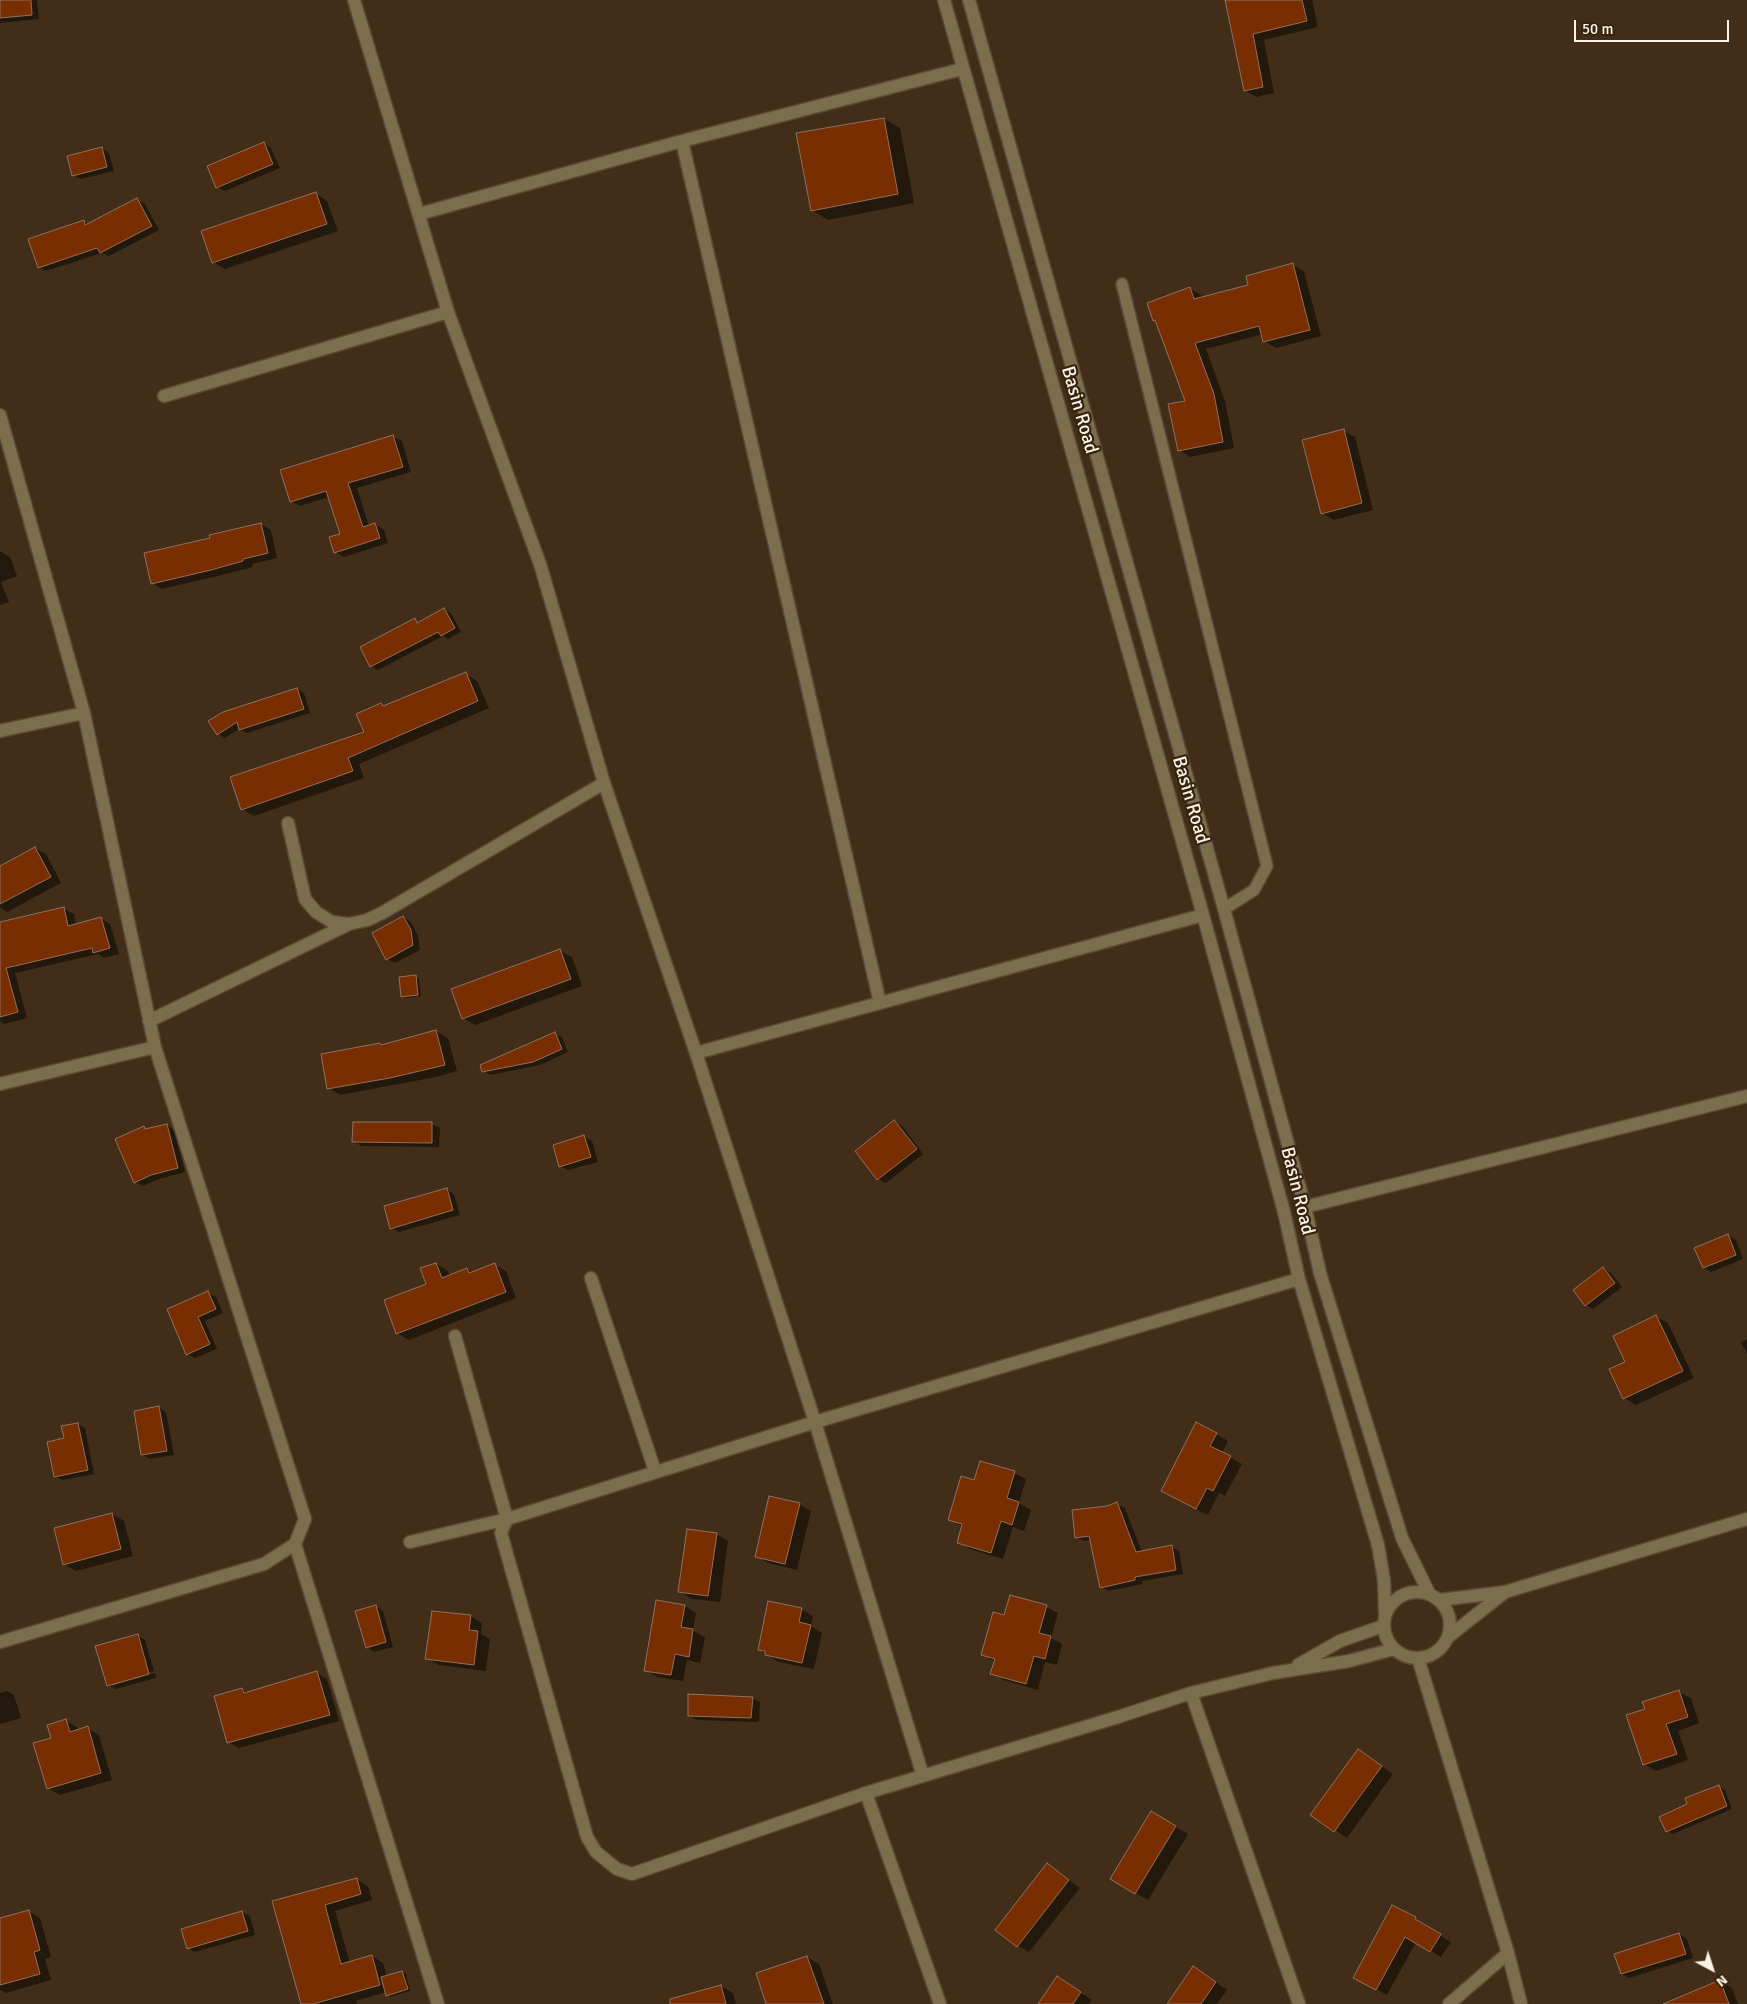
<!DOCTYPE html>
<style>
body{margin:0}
#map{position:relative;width:1747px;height:2004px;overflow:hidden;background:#422e18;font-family:Signika,sans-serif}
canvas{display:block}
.north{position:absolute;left:1687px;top:1944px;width:50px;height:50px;-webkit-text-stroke:4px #37240e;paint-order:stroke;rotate:140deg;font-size:14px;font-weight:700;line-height:20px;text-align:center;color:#fdf2e8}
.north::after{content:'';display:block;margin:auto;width:18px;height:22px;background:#fdf2e8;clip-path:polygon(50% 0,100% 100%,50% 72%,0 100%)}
.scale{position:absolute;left:1574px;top:20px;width:155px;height:22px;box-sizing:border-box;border:2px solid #fdf2e8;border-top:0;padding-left:6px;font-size:15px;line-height:18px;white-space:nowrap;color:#fdf2e8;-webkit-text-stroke:4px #37240e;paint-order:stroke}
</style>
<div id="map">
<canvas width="1747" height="2004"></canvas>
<div class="north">N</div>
<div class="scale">50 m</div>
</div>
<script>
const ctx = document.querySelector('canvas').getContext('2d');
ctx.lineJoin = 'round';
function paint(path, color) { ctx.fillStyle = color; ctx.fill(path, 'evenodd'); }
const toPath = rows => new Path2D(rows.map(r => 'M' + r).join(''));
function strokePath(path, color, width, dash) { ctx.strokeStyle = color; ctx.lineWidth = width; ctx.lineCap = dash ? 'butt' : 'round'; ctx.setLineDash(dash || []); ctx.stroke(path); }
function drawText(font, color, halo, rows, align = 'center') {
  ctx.font = font + ' Signika,sans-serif'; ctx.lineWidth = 4.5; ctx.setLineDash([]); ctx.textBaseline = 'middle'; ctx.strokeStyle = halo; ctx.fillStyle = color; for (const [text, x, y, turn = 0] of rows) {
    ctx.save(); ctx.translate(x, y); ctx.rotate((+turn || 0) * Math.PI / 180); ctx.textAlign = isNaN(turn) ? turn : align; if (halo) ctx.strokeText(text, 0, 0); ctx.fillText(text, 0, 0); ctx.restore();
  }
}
const shadow = toPath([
 [0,0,37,0,39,19,0,23],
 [1227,0,1312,0,1318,27,1264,40,1274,93,1256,97,1245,90],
 [884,119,900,128,914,203,828,220,812,210],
 [264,143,271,148,280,168,225,191,217,187],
 [102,148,109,153,114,171,81,179,73,175],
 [316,194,327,201,338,231,225,269,213,262],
 [137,200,145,204,159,230,109,256,102,253,46,271,39,267,84,221,89,225],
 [1293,265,1304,271,1321,336,1276,348,1264,341,1263,334,1206,349,1225,401,1234,448,1190,457,1179,450,1187,401,1158,322,1154,320,1190,289,1201,295,1202,298,1250,286],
 [1343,431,1355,437,1373,510,1334,520,1322,513],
 [392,436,402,441,411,472,357,488,369,526,375,524,384,530,388,543,344,557,335,552,341,535,329,497,300,506,291,501],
 [261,524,271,530,277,558,252,564,253,567,222,575,162,589,152,583,211,539],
 [0,551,10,557,17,576,1,582,9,602,0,605],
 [444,609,451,613,461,632,448,639,443,636,378,670,371,666,414,620,420,623],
 [466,674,477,681,489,708,359,764,364,778,254,816,242,809,366,733,381,705,385,707],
 [297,689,304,693,310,713,247,733,239,729,225,738,218,734,210,721],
 [35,848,46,854,61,883,7,912,0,907,0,867],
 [64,909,74,914,76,925,100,918,110,924,119,954,104,958,98,954,15,973,27,1018,4,1024,0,1021,0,944],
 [403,917,411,922,418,936,420,950,395,963,387,959],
 [560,951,572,957,582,986,475,1025,463,1018],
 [416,977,419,979,421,996,405,998,402,996],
 [436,1031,448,1038,457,1071,436,1077,340,1095,329,1088,380,1044,383,1046],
 [555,1034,562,1037,568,1052,540,1065,490,1075,483,1071],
 [895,1122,902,1126,923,1154,886,1183,878,1179],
 [354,1123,432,1124,440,1128,439,1147,361,1146,354,1141],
 [167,1125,174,1130,185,1172,159,1179,143,1186,135,1182,144,1128,148,1130],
 [584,1136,592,1141,598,1162,568,1170,560,1166],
 [446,1189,454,1194,460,1215,399,1232,391,1228],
 [1728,1235,1736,1240,1743,1259,1711,1272,1704,1268],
 [436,1264,447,1270,450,1276,467,1269,473,1273,495,1265,506,1271,516,1298,409,1340,397,1333,427,1285],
 [1604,1268,1611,1273,1622,1287,1593,1309,1586,1305],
 [208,1293,216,1297,223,1313,205,1321,217,1349,195,1358,187,1354,169,1310],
 [1656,1317,1668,1323,1694,1378,1636,1405,1624,1398,1627,1362],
 [1747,1339,1747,1353,1741,1343],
 [159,1408,166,1412,174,1455,150,1459,143,1455],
 [78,1424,85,1428,94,1474,62,1480,55,1476,65,1439],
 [1216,1434,1228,1441,1222,1453,1242,1464,1225,1496,1219,1493,1208,1515,1174,1498],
 [1014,1473,1026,1479,1019,1503,1031,1510,1024,1531,1013,1527,1003,1559,970,1549,958,1542,963,1527,949,1519,975,1482],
 [799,1504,811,1511,797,1570,768,1563,756,1556],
 [1117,1504,1125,1508,1142,1552,1171,1546,1179,1551,1183,1574,1142,1581,1143,1584,1108,1591,1101,1587,1091,1540,1084,1541,1076,1537,1108,1507],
 [112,1514,124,1521,133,1556,76,1571,64,1564],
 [716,1534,728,1541,720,1602,692,1599,680,1592],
 [375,1606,383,1611,393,1647,374,1652,367,1647],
 [685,1606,696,1613,693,1631,705,1637,700,1663,687,1660,683,1681,657,1677,645,1670],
 [1046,1607,1058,1613,1051,1638,1062,1644,1057,1665,1045,1662,1038,1690,1004,1680,992,1673,995,1662,983,1655,1005,1617],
 [802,1610,813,1616,811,1626,822,1633,814,1669,778,1662,759,1649],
 [470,1616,482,1623,481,1634,490,1639,486,1671,439,1665,427,1658],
 [138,1635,145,1640,154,1671,112,1683,112,1686,155,1673,156,1678,116,1689,108,1685],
 [317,1673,327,1679,339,1721,239,1748,228,1742,242,1689,248,1693],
 [7,1691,14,1695,21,1718,0,1724,0,1693],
 [1679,1692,1691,1698,1699,1723,1678,1731,1688,1760,1656,1771,1644,1764,1646,1710],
 [752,1698,760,1702,759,1722,697,1720,689,1716],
 [66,1721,78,1728,79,1730,87,1728,99,1735,112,1780,60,1795,48,1788,52,1739],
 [1358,1750,1393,1774,1347,1838,1312,1814],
 [1719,1787,1725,1790,1732,1809,1673,1834,1666,1831,1689,1805],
 [1152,1813,1188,1834,1148,1900,1112,1879],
 [1048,1864,1080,1888,1029,1952,1018,1946],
 [356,1879,368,1886,372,1900,335,1911,350,1963,372,1956,383,1963,387,1977,402,1972,406,1974,410,1991,390,1997,386,1992,356,2001,357,2004,302,2004,274,1902],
 [1393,1906,1426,1925,1425,1926,1451,1942,1441,1957,1416,1942,1387,1995,1354,1977],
 [28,1911,40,1918,51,1957,45,1959,51,1980,6,1993,0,1990,0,1920],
 [242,1912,250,1916,255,1935,195,1952,188,1948],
 [1679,1934,1687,1939,1693,1958,1629,1978,1622,1974],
 [807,1957,819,1964,833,2004,768,2004],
 [1206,1975,1227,1990,1217,2004,1168,2004],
 [1720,1981,1732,1988,1738,2004,1666,2004],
 [1069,1985,1092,2000,1089,2004,1040,2004],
 [721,1986,733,1993,736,2004,673,2004]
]);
const building = toPath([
 [0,0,31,0,32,15,0,18,0,0],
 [1225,0,1302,0,1307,21,1253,34,1263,87,1244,91,1225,0],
 [884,118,898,194,811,211,796,133,884,118],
 [264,142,273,164,216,188,207,166,264,142],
 [102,147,107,167,72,176,67,156,102,147],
 [316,192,327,224,212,263,201,231,316,192],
 [137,198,152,226,100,253,97,248,38,268,28,239,84,220,85,225,137,198],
 [1293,263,1310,330,1263,342,1259,326,1195,343,1214,394,1223,442,1178,451,1168,404,1185,401,1155,320,1153,321,1147,303,1190,287,1194,299,1248,285,1246,276,1293,263],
 [1344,429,1362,503,1321,514,1302,440,1344,429],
 [393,435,403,467,348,483,363,527,375,523,380,538,334,553,329,537,340,534,326,491,290,502,280,470,393,435],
 [261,523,268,553,243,559,243,561,211,570,151,584,144,553,210,538,209,535,261,523],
 [444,608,455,628,441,636,438,632,370,667,360,647,415,618,417,623,444,608],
 [466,672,478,701,348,758,353,771,241,810,230,777,364,732,356,714,381,703,383,706,466,672],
 [297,688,304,709,239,730,237,722,217,735,208,721,223,712,297,688],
 [35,847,51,877,0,904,0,866,35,847],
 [64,907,68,926,101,917,110,948,93,953,92,948,6,968,18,1012,0,1017,0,922,64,907],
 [403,916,411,930,413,945,386,960,372,933,403,916],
 [560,949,571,979,462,1019,451,989,560,949],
 [416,975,418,995,401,997,399,977,416,975],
 [436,1030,445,1065,390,1078,327,1089,321,1054,380,1043,381,1045,436,1030],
 [555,1032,562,1049,533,1062,482,1072,480,1065,555,1032],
 [894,1120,917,1149,877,1180,855,1151,894,1120],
 [353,1122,432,1122,432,1143,352,1142,353,1122],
 [167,1124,178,1168,151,1175,134,1183,115,1139,144,1126,145,1129,167,1124],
 [584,1135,591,1157,559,1167,553,1145,584,1135],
 [447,1188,453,1210,390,1229,384,1206,447,1188],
 [1728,1234,1736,1255,1703,1268,1694,1248,1728,1234],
 [436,1263,442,1278,467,1268,469,1273,495,1263,506,1292,396,1334,384,1300,426,1284,420,1268,436,1263],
 [1603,1267,1615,1283,1585,1306,1573,1290,1603,1267],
 [208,1291,216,1309,198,1317,210,1344,186,1355,167,1309,208,1291],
 [1656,1315,1683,1371,1623,1399,1609,1369,1625,1362,1613,1336,1656,1315],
 [159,1406,167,1451,141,1455,134,1411,159,1406],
 [1196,1422,1217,1433,1210,1446,1231,1456,1213,1491,1207,1488,1196,1509,1161,1491,1196,1422],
 [78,1423,88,1470,54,1477,47,1442,64,1438,61,1426,78,1423],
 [980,1461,1015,1471,1007,1498,1019,1502,1012,1525,1001,1521,991,1553,957,1543,962,1524,948,1520,961,1476,974,1480,980,1461],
 [769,1496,800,1503,785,1564,755,1557,769,1496],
 [1117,1502,1136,1552,1172,1545,1176,1570,1135,1577,1135,1580,1100,1588,1089,1536,1075,1538,1072,1510,1107,1506,1117,1502],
 [112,1513,121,1549,63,1565,54,1528,112,1513],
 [687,1529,717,1533,708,1596,678,1592,687,1529],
 [1010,1595,1047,1605,1039,1633,1051,1636,1045,1659,1034,1656,1026,1684,990,1674,995,1659,981,1655,993,1612,1004,1615,1010,1595],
 [656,1600,685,1605,681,1627,693,1629,689,1657,675,1654,671,1675,644,1671,656,1600],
 [768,1601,802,1608,799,1622,811,1625,802,1663,765,1655,765,1651,758,1650,768,1601],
 [376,1605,386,1642,366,1648,355,1611,376,1605],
 [432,1611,471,1615,469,1630,478,1631,474,1665,425,1659,432,1611],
 [138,1634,149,1674,107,1686,95,1646,138,1634],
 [317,1671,330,1715,227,1743,214,1696,242,1688,244,1693,317,1671],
 [1679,1690,1688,1717,1666,1724,1677,1754,1643,1765,1626,1715,1645,1709,1642,1702,1679,1690],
 [688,1694,753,1697,751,1718,688,1716,688,1694],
 [66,1719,70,1732,88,1726,101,1773,47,1789,33,1743,51,1738,47,1725,66,1719],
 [1358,1749,1382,1766,1334,1832,1310,1815,1358,1749],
 [1719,1785,1727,1806,1666,1832,1659,1817,1687,1804,1685,1798,1719,1785],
 [1151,1811,1176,1826,1135,1894,1110,1879,1151,1811],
 [1047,1863,1069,1880,1017,1947,995,1930,1047,1863],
 [357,1878,361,1894,325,1905,341,1964,372,1955,380,1985,313,2004,301,2004,272,1901,357,1878],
 [1392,1905,1416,1917,1415,1919,1441,1934,1430,1952,1405,1937,1376,1990,1353,1978,1392,1905],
 [29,1910,40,1950,34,1952,40,1974,0,1985,0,1918,29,1910],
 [242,1911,248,1931,187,1949,181,1929,242,1911],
 [1679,1933,1686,1954,1621,1974,1614,1954,1679,1933],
 [807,1956,824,2004,766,2004,756,1973,807,1956],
 [1193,1966,1216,1982,1201,2004,1167,2004,1193,1966],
 [402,1971,408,1989,386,1996,381,1977,402,1971],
 [1057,1976,1081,1992,1073,2004,1038,2004,1057,1976],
 [1720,1980,1729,2004,1663,2004,1720,1980],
 [721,1985,726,2004,670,2004,670,1999,721,1985]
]);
const service = toPath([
 [1122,284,1267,866,1254,890,1224,909]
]);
const minor = toPath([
 [354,0,448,312,540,564,604,783,696,1053,815,1422,923,1776],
 [944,0,1203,915,1284,1212,1299,1279,1378,1545,1384,1580,1385,1613],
 [969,0,1224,909,1305,1207,1320,1273,1402,1538,1429,1593],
 [682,141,880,1003],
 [419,214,682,141,962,69],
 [164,396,448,312],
 [0,415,84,713,155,1047,305,1519,295,1544,264,1564,0,1642],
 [0,731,84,713],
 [288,823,305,899,316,912,332,922,349,924,367,920,382,913,604,783],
 [149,1021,349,924],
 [696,1053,1203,915],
 [0,1084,155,1047],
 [1305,1207,1747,1096],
 [591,1278,655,1471],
 [455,1336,507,1519,501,1533,587,1837,596,1852,617,1869,632,1874,866,1793,1118,1717,1191,1693,1273,1673,1349,1661,1394,1649],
 [410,1542,507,1519,815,1422,1299,1279],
 [295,1544,438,2004],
 '1384 1625a33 33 0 1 1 66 0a33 33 0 1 1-66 0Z',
 [1440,1600,1505,1592,1747,1519],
 [1448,1637,1505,1592],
 [1418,1658,1508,1953,1521,2004],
 [1298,1665,1340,1641,1383,1626],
 [1191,1693,1299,2004],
 [866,1793,940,2004],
 [1449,2004,1508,1953]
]);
const streetNames = [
 ["Basin Road",1079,410,74],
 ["Basin Road",1190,800,74],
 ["Basin Road",1297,1191,76]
];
paint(shadow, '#0007');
paint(building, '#782e00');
strokePath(building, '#907062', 1);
strokePath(service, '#5c4935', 14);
strokePath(minor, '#5c4935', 15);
strokePath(service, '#7c6e4c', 11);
strokePath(minor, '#7c6e4c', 12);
drawText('19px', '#fdf2e8', '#37240e', streetNames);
</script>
